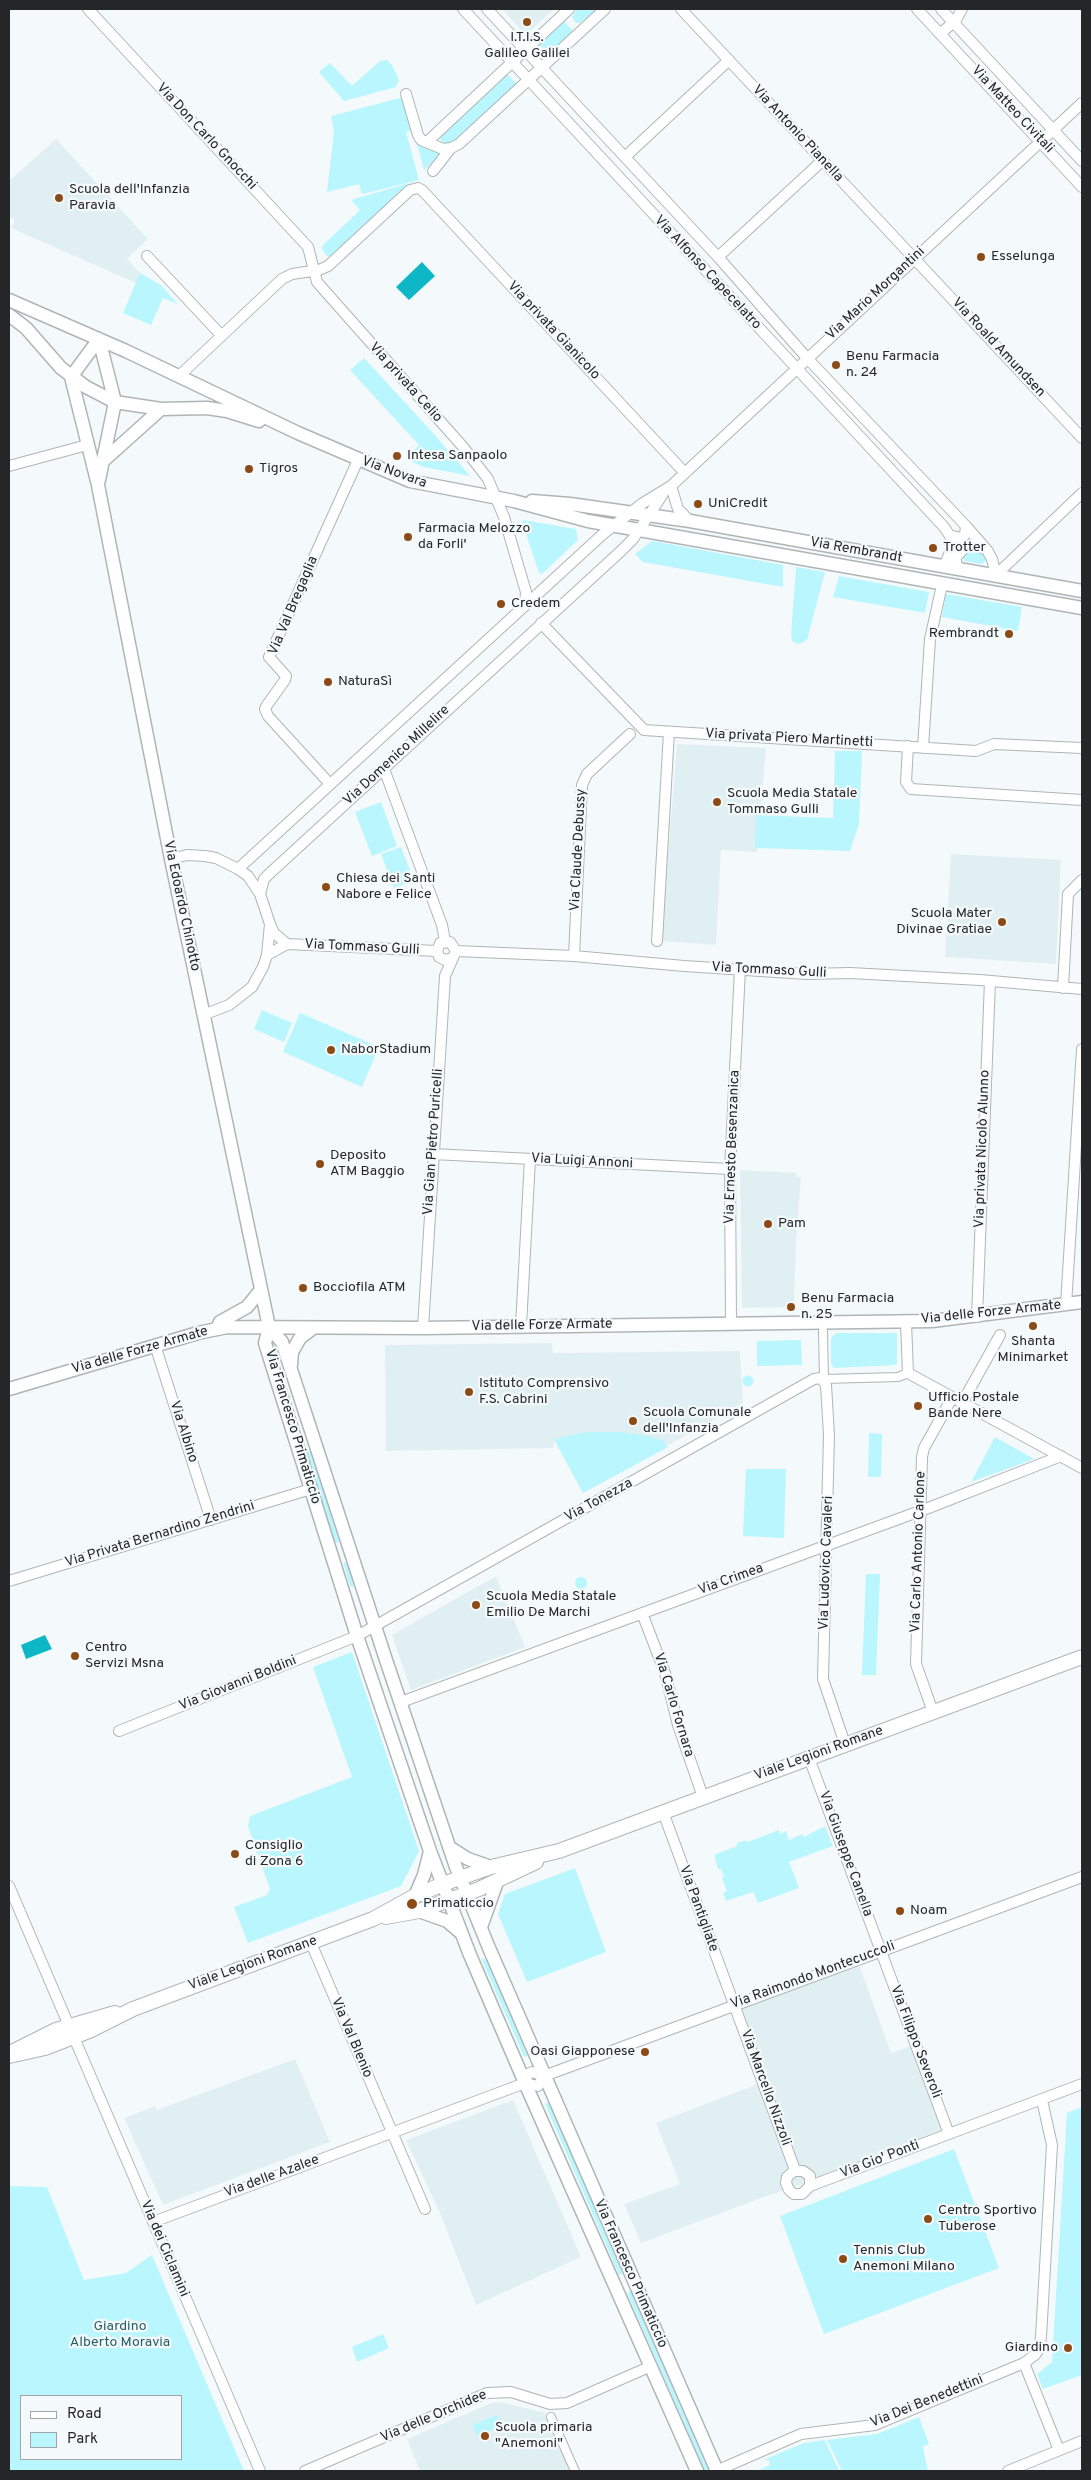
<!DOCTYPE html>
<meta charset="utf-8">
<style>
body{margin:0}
#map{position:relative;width:1091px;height:2480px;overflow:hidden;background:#f4fafb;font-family:Overpass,sans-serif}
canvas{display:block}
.frame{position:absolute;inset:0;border:10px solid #242627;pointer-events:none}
.legend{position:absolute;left:20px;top:2395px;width:162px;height:65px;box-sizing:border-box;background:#f4fafb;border:1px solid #a1a5a6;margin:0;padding:6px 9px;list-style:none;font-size:15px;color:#242627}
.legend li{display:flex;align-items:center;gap:10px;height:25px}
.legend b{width:25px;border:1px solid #a1a5a6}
</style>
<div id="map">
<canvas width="1091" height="2480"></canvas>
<div class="frame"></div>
<ul class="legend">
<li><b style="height:6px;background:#fff"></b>Road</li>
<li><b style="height:14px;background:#baf6fd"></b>Park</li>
</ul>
</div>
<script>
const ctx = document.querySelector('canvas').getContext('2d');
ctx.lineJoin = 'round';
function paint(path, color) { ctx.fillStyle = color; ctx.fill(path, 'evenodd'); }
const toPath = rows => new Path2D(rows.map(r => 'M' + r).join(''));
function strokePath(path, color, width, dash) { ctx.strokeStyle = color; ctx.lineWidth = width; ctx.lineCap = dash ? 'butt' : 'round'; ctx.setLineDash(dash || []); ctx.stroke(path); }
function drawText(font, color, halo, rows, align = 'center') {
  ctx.font = font + ' Overpass,sans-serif'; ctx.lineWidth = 4.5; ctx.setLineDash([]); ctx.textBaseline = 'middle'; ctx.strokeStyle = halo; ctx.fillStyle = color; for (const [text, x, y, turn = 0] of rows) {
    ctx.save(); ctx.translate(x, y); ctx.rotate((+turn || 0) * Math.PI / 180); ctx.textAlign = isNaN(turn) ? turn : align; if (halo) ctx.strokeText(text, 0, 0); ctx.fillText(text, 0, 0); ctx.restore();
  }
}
const built = toPath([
 [502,9,554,9,526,35],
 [56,139,148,239,127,259,140,273,136,283,11,228,15,221,9,215,9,181],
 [677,744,766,748,757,852,721,850,716,945,661,941],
 [951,854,1061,860,1056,964,945,957],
 [740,1170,796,1173,796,1177,801,1177,796,1241,794,1307,742,1308],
 [552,1343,553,1353,740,1351,743,1403,583,1493,554,1440,554,1448,386,1451,385,1345],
 [496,1576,525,1647,411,1690,392,1635],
 [858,1962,891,2053,920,2043,954,2134,764,2197,641,2243,624,2204,680,2184,656,2123,766,2081,739,2006],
 [295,2059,330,2142,163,2205,124,2118,155,2106,157,2110],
 [513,2100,581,2257,476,2305,440,2213,406,2140],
 [500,2402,546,2413,570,2471,420,2471,407,2439,491,2403]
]);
const green = toPath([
 [577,9,598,9,580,23,576,23,572,17],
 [564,21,573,31,548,54,539,44],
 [387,60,392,65,399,80,396,87,344,101,319,72,330,63,352,86,380,61],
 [507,74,517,84,463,138,448,144,441,142,440,136],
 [404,97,413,130,406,132,419,180,362,194,359,184,327,192,334,132,331,116],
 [416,140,421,146,442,153,424,170],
 [409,183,331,256,328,257,322,250,322,246,360,210,351,200],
 [140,273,161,285,178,304,163,298,151,325,123,313],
 [364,358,433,433,470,476,424,467,406,459,419,445,350,370],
 [523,520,576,529,578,540,542,574,539,573,522,522],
 [652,541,783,565,783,587,643,562,635,554],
 [969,550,978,550,987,559,982,564,964,561,963,554],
 [796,567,825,572,807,640,799,644,793,642,791,636],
 [839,576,929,592,925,613,833,597],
 [946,594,1022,607,1018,631,942,617],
 [835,751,862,751,859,824,850,851,755,848,756,815,833,818],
 [381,802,397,846,372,856,355,812],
 [401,847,414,881,394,888,381,854],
 [262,1010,292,1023,284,1042,254,1029],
 [300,1013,379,1047,362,1087,283,1052],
 [836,1333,897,1333,897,1365,834,1368,831,1363,831,1338],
 [801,1340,802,1365,757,1366,757,1341],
 '742.5 1381a5.5 5.5 0 1 1 11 0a5.5 5.5 0 1 1-11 0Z',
 [588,1432,621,1432,648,1436,663,1441,668,1447,583,1493,554,1439],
 [869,1433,882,1434,881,1477,868,1477],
 [995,1437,1034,1459,971,1482],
 [308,1451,311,1452,339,1540,338,1543,335,1542,307,1453],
 [746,1469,786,1469,784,1538,743,1536],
 [343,1562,347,1563,354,1582,353,1587,350,1586],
 [866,1574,880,1574,876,1675,862,1675],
 '575 1583a6 6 0 1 1 12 0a6 6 0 1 1-12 0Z',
 [352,1652,419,1851,401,1886,248,1943,234,1907,267,1895,270,1889,248,1826,250,1816,352,1777,313,1667],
 [825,1826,833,1846,789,1862,799,1888,758,1903,753,1892,726,1901,723,1893,727,1891,722,1878,724,1876,721,1869,718,1869,714,1855,737,1846,737,1843,747,1840,748,1842,779,1830,780,1834,786,1831,789,1840,803,1834,804,1837],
 [575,1868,606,1952,527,1982,498,1914,505,1894],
 [481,1958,487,1960,528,2056,524,2057],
 [549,2102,623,2273,619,2275,545,2104],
 [1082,2107,1082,2375,1043,2389,1037,2374,1052,2362,1067,2113],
 [954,2149,999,2268,824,2334,780,2216],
 [9,2186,47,2187,84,2280,126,2273,152,2255,244,2471,9,2471],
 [21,2396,181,2396,181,2459,21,2459],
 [631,2291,709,2471,705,2471,627,2293],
 [383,2334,389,2348,357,2362,352,2347],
 [497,2415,502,2426,477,2436,472,2425],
 [919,2417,929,2444,923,2447,928,2471,842,2471,827,2440,877,2434],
 [825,2440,839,2471,757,2471,770,2465,769,2460,763,2460,804,2443]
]);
const water = toPath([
 [422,262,435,276,409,300,396,287],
 [45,1635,52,1649,26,1659,21,1645]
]);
const pedestrian = toPath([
 [823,1331,824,1379,898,1377,908,1373],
 [551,2417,575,2471]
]);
const minor = toPath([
 [88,9,308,247,317,282,464,448,488,479,504,517,526,592,525,605],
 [463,9,944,527,954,542,957,569],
 [487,9,718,257,807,358,966,526,987,550,992,559,996,575,1082,493],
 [681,9,1082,438],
 [917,9,1082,187],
 [941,9,1082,161],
 [940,34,956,20,962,9],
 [406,94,418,135,421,140,443,149,451,148],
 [427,142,569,9],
 [625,157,729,60],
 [433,171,451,148,459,144,605,9],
 [147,256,221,335],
 [718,257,822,161],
 [179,376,282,279,292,274,319,270,328,266,410,190,418,188,422,190,684,472],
 [9,466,87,445],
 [671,486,678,509,690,521],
 [951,536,961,538,965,535,966,526],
 [957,556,966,546,972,545,986,549],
 [944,567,954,542],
 [541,623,644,730,976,751,994,744,1082,748],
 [908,746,906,782,911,789,1082,800],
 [923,748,930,639,942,585],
 [384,769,442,925,445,941],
 [330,784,268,716,265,709,267,705,285,680,286,676,269,657,358,460],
 [171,859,187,855,205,856,216,858,238,869,248,876,260,894,270,924,267,955,263,967,252,987,229,1005,203,1015],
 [238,869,603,534,643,503,671,486,1082,103],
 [260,894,264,879,269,874,621,551,633,539,663,494],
 [270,924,274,933,287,944],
 [657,941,669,732],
 [456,951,574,956,684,966,807,974,850,973,980,980,1082,989],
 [267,955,287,944,437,951],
 [574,956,582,785,587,774,630,734],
 [1063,988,1068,894,1082,880],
 [433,1154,730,1169],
 [1066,1305,1082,1049],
 [977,1317,990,981],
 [906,1322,908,1373,1082,1468],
 [731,1324,730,1169,740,969],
 [521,1326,530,1159],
 [423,1328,445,976,456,951,450,942,440,943,437,951,439,957,445,960,452,958],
 [155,1345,211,1520],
 [962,1403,1000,1335],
 [9,1581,311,1489],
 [642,1613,665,1673,678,1725,703,1797],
 [401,1702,931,1507,1061,1456],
 [933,1712,916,1664,922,1457,924,1448,952,1398],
 [119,1731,357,1636,814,1379,821,1378,826,1385,829,1435,823,1679,845,1744],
 [809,1758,949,2134],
 [663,1812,795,2170],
 [9,1886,260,2471],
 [311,1943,425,2209],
 [544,2076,1082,1877],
 [525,2083,528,2074,532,2072,544,2076],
 [525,2083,538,2086,544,2076],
 [810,2186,810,2176,803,2171,794,2171,787,2177,786,2183,789,2190,794,2194,802,2194,810,2186,1082,2084],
 [153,2222,525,2083],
 [1024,2363,1059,2450],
 [305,2471,487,2393,511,2392,550,2404,567,2403,649,2367],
 [716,2471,801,2434,875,2425,1024,2363,1035,2355,1039,2349,1041,2337,1052,2145,1042,2100],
 [1008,2471,1082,2441]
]);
const tertiary = toPath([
 [9,300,126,351,298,433,410,481,514,501,588,521,1082,608],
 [9,315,26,328,61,368,86,387,115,402,161,409,207,408,227,411,259,421],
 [99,339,71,377,98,485,171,859,269,1327,265,1343,357,1636,430,1851,470,1955,525,2083,697,2471],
 [99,339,115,402,99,480],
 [102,462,161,409],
 [532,501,570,504,690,521,1082,591],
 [269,1327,282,1342,386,1660,456,1867,489,1948,717,2471],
 [217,1329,220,1322,247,1307,260,1291],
 [291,1365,292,1352,300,1338,313,1328],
 [9,1389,198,1333,227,1327,423,1328,932,1321,1082,1302],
 [449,1847,468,1859,491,1867],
 [415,1896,424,1875,430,1851],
 [419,1911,447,1921,460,1932],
 [481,1927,497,1882]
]);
const secondary = toPath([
 [386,1917,419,1911,479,1889,536,1862],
 [14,2051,56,2030,115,2013],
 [9,2056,45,2048,89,2031,133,2009,373,1919,415,1896,443,1884,491,1867,559,1851,1082,1657]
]);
const markers = [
 [527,22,5,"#8c4b16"],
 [59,198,5,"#8c4b16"],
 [981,257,5,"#8c4b16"],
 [836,365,5,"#8c4b16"],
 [397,456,5,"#8c4b16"],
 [249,469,5,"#8c4b16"],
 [698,504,5,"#8c4b16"],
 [408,537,5,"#8c4b16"],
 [933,548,5,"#8c4b16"],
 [501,604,5,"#8c4b16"],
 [1009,634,5,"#8c4b16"],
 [328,682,5,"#8c4b16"],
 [717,802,5,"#8c4b16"],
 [326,887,5,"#8c4b16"],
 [1002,922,5,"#8c4b16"],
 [331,1050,5,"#8c4b16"],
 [320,1164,5,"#8c4b16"],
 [768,1224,5,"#8c4b16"],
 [303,1288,5,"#8c4b16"],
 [791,1307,5,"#8c4b16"],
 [1033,1326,5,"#8c4b16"],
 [469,1392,5,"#8c4b16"],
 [918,1406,5,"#8c4b16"],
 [633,1421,5,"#8c4b16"],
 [476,1605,5,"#8c4b16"],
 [75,1656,5,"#8c4b16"],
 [235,1854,5,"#8c4b16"],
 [412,1904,6,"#8c4b16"],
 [900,1911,5,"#8c4b16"],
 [645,2052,5,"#8c4b16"],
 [928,2219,5,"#8c4b16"],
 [843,2259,5,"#8c4b16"],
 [1068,2348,5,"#8c4b16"],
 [485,2436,5,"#8c4b16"]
];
const poiNames = [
 ["I.T.I.S.",527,38,"center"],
 ["Galileo Galilei",527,54,"center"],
 ["Scuola dell'Infanzia",69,190],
 ["Paravia",69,206],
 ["Esselunga",991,257],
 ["Benu Farmacia",846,357],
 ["n. 24",846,373],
 ["Intesa Sanpaolo",407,456],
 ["Tigros",259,469],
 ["UniCredit",708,504],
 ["Farmacia Melozzo",418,529],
 ["da Forli'",418,545],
 ["Trotter",943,548],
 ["Credem",511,604],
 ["Rembrandt",999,634,"right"],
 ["NaturaSì",338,682],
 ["Scuola Media Statale",727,794],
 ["Tommaso Gulli",727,810],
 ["Chiesa dei Santi",336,879],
 ["Nabore e Felice",336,895],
 ["Scuola Mater",992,914,"right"],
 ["Divinae Gratiae",992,930,"right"],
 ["NaborStadium",341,1050],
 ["Deposito",330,1156],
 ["ATM Baggio",330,1172],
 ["Pam",778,1224],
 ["Bocciofila ATM",313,1288],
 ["Benu Farmacia",801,1299],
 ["n. 25",801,1315],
 ["Shanta",1033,1342,"center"],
 ["Minimarket",1033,1358,"center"],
 ["Istituto Comprensivo",479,1384],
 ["F.S. Cabrini",479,1400],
 ["Ufficio Postale",928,1398],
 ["Bande Nere",928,1414],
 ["Scuola Comunale",643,1413],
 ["dell'Infanzia",643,1429],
 ["Scuola Media Statale",486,1597],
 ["Emilio De Marchi",486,1613],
 ["Centro",85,1648],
 ["Servizi Msna",85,1664],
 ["Consiglio",245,1846],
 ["di Zona 6",245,1862],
 ["Primaticcio",423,1904],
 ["Noam",910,1911],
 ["Oasi Giapponese",635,2052,"right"],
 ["Centro Sportivo",938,2211],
 ["Tuberose",938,2227],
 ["Tennis Club",853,2251],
 ["Anemoni Milano",853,2267],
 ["Giardino",1058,2348,"right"],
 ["Scuola primaria",495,2428],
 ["\"Anemoni\"",495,2444]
];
const streetNames = [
 ["Via Matteo Civitali",1012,110,47],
 ["Via Antonio Pianella",797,134,47],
 ["Via Don Carlo Gnocchi",206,137,47],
 ["Via Alfonso Capecelatro",707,273,47],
 ["Via Mario Morgantini",876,294,-43],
 ["Via privata Gianicolo",553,331,47],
 ["Via Roald Amundsen",998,348,47],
 ["Via privata Celio",405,383,48],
 ["Via Novara",394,473,20],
 ["Via Rembrandt",856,551,10],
 ["Via Val Bregaglia",294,606,-67],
 ["Via privata Piero Martinetti",789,739,3],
 ["Via Domenico Millelire",397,756,-43],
 ["Via Claude Debussy",579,850,-87],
 ["Via Edoardo Chinotto",181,906,78],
 ["Via Tommaso Gulli",362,948,3],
 ["Via Tommaso Gulli",769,971,3],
 ["Via Gian Pietro Puricelli",434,1142,-86],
 ["Via Ernesto Besenzanica",733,1147,-88],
 ["Via privata Nicolò Alunno",983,1149,-88],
 ["Via Luigi Annoni",582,1162,3],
 ["Via delle Forze Armate",991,1313,-6],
 ["Via delle Forze Armate",542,1326,-1],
 ["Via delle Forze Armate",140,1351,-16],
 ["Via Francesco Primaticcio",292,1427,73],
 ["Via Albino",183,1432,72],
 ["Via Tonezza",599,1501,-29],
 ["Via Privata Bernardino Zendrini",160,1535,-17],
 ["Via Carlo Antonio Carlone",919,1552,-88],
 ["Via Ludovico Cavaleri",827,1563,-88],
 ["Via Crimea",731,1580,-20],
 ["Via Giovanni Boldini",238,1684,-22],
 ["Via Carlo Fornara",673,1705,73],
 ["Viale Legioni Romane",819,1754,-20],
 ["Via Giuseppe Canella",845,1854,70],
 ["Via Pantigliate",698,1909,70],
 ["Viale Legioni Romane",253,1964,-20],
 ["Via Raimondo Montecuccoli",813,1976,-20],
 ["Via Val Blenio",351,2038,67],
 ["Via Filippo Severoli",915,2042,69],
 ["Via Marcello Nizzoli",765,2088,70],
 ["Via Gio' Ponti",880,2160,-21],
 ["Via delle Azalee",272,2177,-20],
 ["Via dei Ciclamini",164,2249,67],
 ["Via Francesco Primaticcio",630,2274,66],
 ["Via Dei Benedettini",927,2402,-22],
 ["Via delle Orchidee",434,2417,-23]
];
const parkNames = [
 ["Giardino",120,2327],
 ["Alberto Moravia",120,2343]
];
paint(built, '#e0f0f2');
paint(green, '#baf6fd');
paint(water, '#0eb7c5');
strokePath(pedestrian, '#afb5b5', 10);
strokePath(minor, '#afb5b5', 12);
strokePath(tertiary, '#afb5b5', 15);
strokePath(secondary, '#afb5b5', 16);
strokePath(pedestrian, '#fff', 8);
strokePath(minor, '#fff', 10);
strokePath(tertiary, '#fff', 12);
strokePath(secondary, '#fff', 14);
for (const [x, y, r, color] of markers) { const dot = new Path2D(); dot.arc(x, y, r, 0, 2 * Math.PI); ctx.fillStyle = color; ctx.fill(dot); strokePath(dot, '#f4fafb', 2); }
drawText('14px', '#242627', '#f4fafb', poiNames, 'left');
drawText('14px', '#242627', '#f4fafb', streetNames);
drawText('14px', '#245e64', '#f4fafb', parkNames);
</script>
